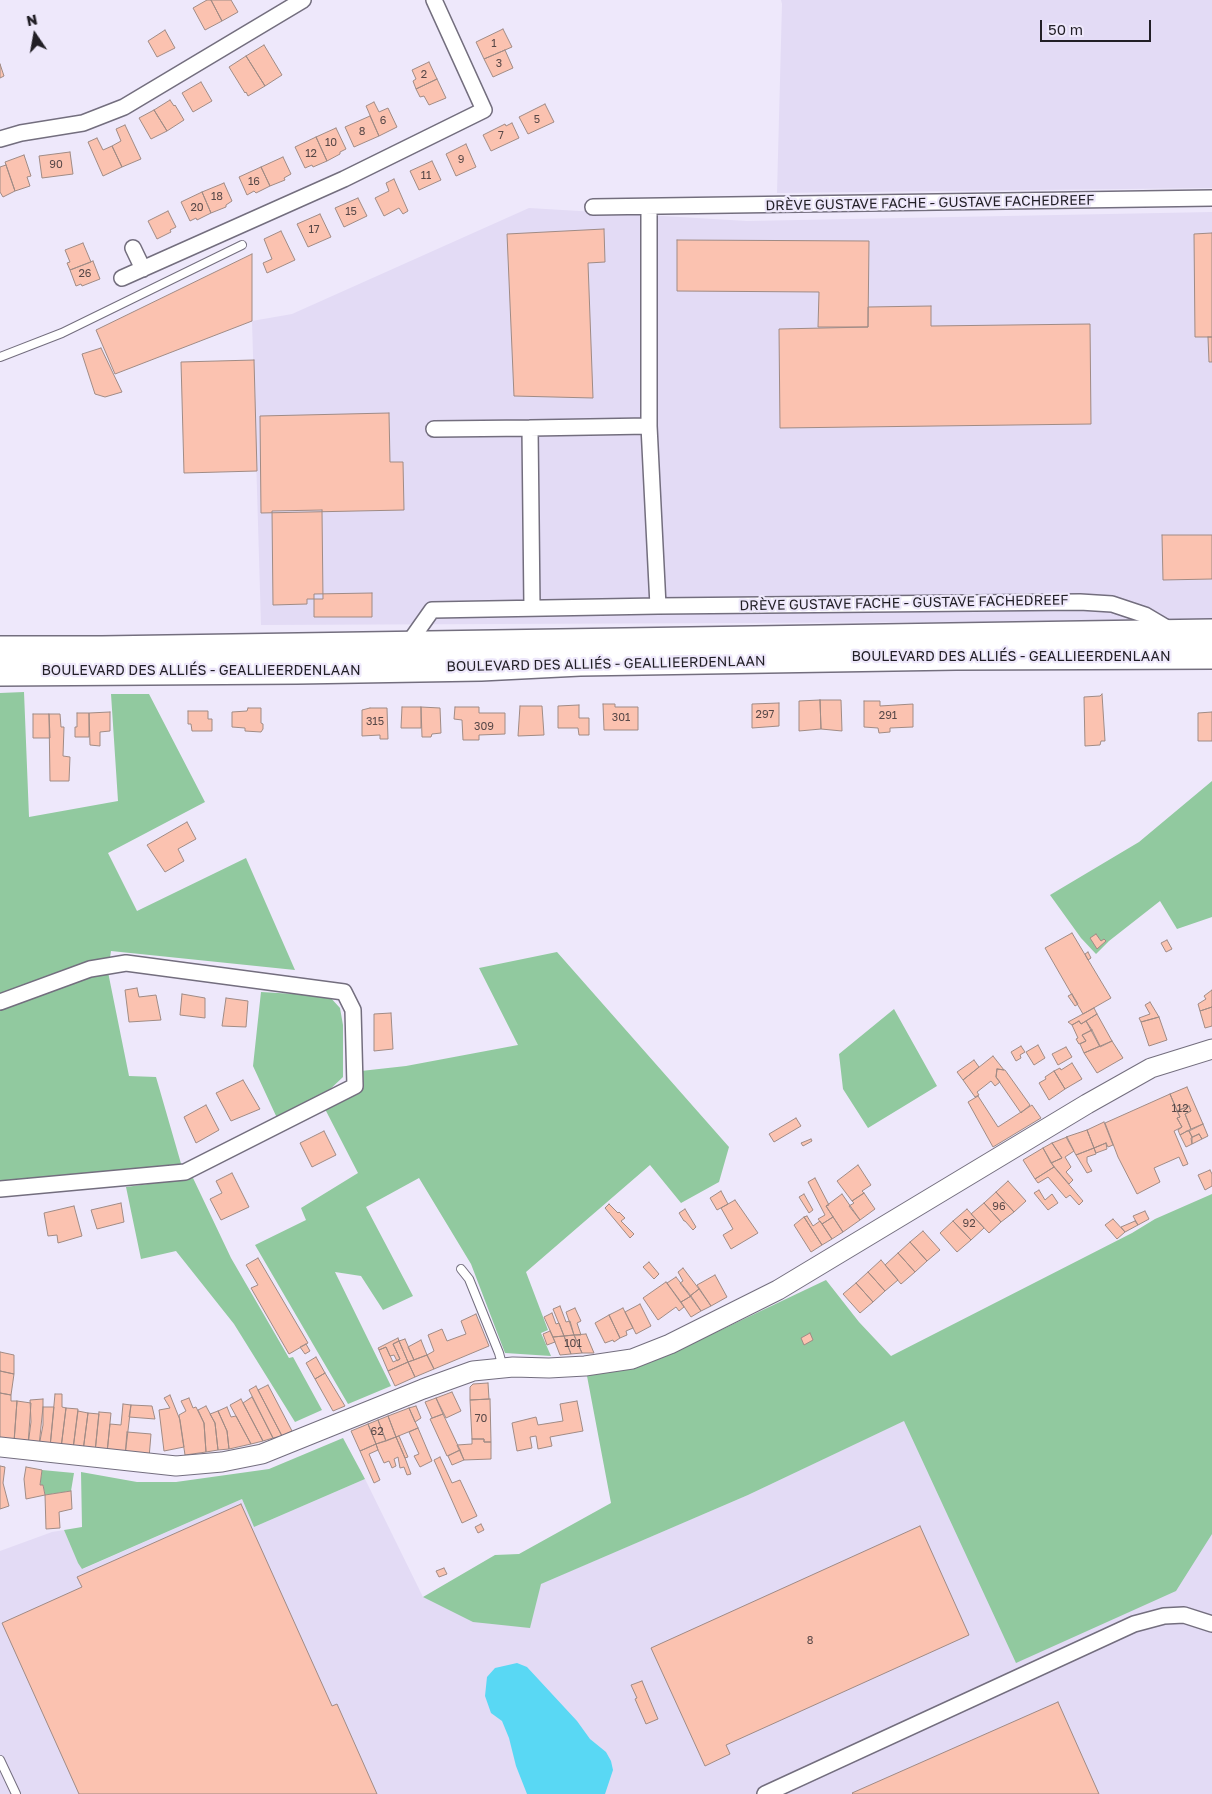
<!DOCTYPE html>
<meta charset="utf-8">
<style>
body{margin:0}
#map{position:relative;width:1212px;height:1794px;overflow:hidden;background:#eee8fb;font-family:"Golos Text",sans-serif}
canvas{display:block}
.north{position:absolute;left:10px;top:10px;width:50px;height:50px;-webkit-text-stroke:4px #eee8fb;paint-order:stroke;rotate:348deg;font-size:14px;font-weight:700;line-height:20px;text-align:center;color:#221f26}
.north::after{content:'';display:block;margin:auto;width:18px;height:22px;background:#221f26;clip-path:polygon(50% 0,100% 100%,50% 72%,0 100%)}
.scale{position:absolute;left:1040px;top:20px;width:111px;height:22px;box-sizing:border-box;border:2px solid #221f26;border-top:0;padding-left:6px;font-size:15px;line-height:18px;white-space:nowrap;color:#221f26;-webkit-text-stroke:4px #eee8fb;paint-order:stroke}
</style>
<div id="map">
<canvas width="1212" height="1794"></canvas>
<div class="north">N</div>
<div class="scale">50 m</div>
</div>
<script>
const ctx = document.querySelector('canvas').getContext('2d');
ctx.lineJoin = 'round';
function paint(path, color) { ctx.fillStyle = color; ctx.fill(path, 'evenodd'); }
const toPath = rows => new Path2D(rows.map(r => 'M' + r).join(''));
function strokePath(path, color, width, dash) { ctx.strokeStyle = color; ctx.lineWidth = width; ctx.lineCap = dash ? 'butt' : 'round'; ctx.setLineDash(dash || []); ctx.stroke(path); }
function drawText(font, color, halo, rows, align = 'center') {
  ctx.font = font + ' "Golos Text",sans-serif'; ctx.lineWidth = 4.5; ctx.setLineDash([]); ctx.textBaseline = 'middle'; ctx.strokeStyle = halo; ctx.fillStyle = color; for (const [text, x, y, turn = 0] of rows) {
    ctx.save(); ctx.translate(x, y); ctx.rotate((+turn || 0) * Math.PI / 180); ctx.textAlign = isNaN(turn) ? turn : align; if (halo) ctx.strokeText(text, 0, 0); ctx.fillText(text, 0, 0); ctx.restore();
  }
}
const built = toPath([
 [781,0,1212,0,1212,188,777,193,782,4],
 [529,208,747,221,1212,212,1212,621,261,625,252,321,292,314],
 [1212,1405,1212,1794,0,1794,0,1551,52,1532,64,1530,78,1562,83,1569,242,1499,254,1527,365,1479,423,1597,540,1584,748,1495,905,1420]
]);
const green = toPath([
 [24,692,29,817,118,801,111,694,149,694,205,802,108,853,137,911,246,858,295,970,111,951,108,972,129,1076,156,1077,182,1167,125,1173,0,1181,0,693],
 [1212,781,1212,917,1177,929,1160,901,1109,941,1096,954,1081,938,1050,895,1139,842],
 [557,952,729,1147,719,1182,681,1203,650,1165,526,1272,548,1330,541,1333,551,1356,505,1353,471,1264,419,1178,366,1207,413,1296,383,1310,361,1276,335,1272,391,1386,348,1404,255,1245,306,1220,301,1208,358,1173,325,1109,361,1071,406,1066,518,1045,479,968],
 [261,992,329,996,340,1008,343,1025,343,1077,325,1094,277,1118,253,1066],
 [894,1009,937,1086,868,1128,843,1089,839,1054],
 [193,1178,231,1258,289,1358,293,1357,322,1410,295,1422,234,1324,176,1251,141,1259,126,1187],
 [1212,1194,1212,1534,1176,1591,1016,1663,904,1421,748,1495,541,1584,530,1628,473,1622,423,1597,495,1555,519,1554,611,1503,587,1376,630,1366,685,1347,826,1280,859,1322,891,1356,1132,1233,1155,1219],
 [343,1438,365,1479,254,1527,242,1499,82,1569,78,1563,64,1530,82,1527,81,1472,137,1482,176,1482,269,1469],
 [42,1470,74,1473,71,1491,45,1495,43,1485,40,1485]
]);
const water = toPath([
 [517,1663,527,1667,577,1721,590,1739,606,1752,611,1761,613,1770,605,1794,527,1794,516,1766,509,1738,502,1721,491,1713,485,1696,487,1677,495,1668]
]);
const building = toPath([
 [207,0,211,0,222,21,205,30,193,8,207,0],
 [211,0,231,0,238,12,222,21,211,0],
 [503,29,512,47,484,59,476,42,503,29],
 [165,30,175,48,157,57,148,41,165,30],
 [264,45,282,75,265,86,246,56,264,45],
 [505,50,513,68,493,77,484,59,505,50],
 [246,56,265,86,248,96,246,92,245,93,229,67,246,56],
 [429,62,437,79,416,89,413,81,416,79,412,70,429,62],
 [0,64,4,76,0,78,0,64],
 [437,79,446,98,429,105,424,96,420,97,416,89,437,79],
 [201,82,212,101,193,112,182,93,201,82],
 [170,100,174,106,175,105,184,120,167,131,154,110,170,100],
 [374,102,379,112,388,108,397,127,379,136,366,106,374,102],
 [545,104,554,122,528,134,519,117,545,104],
 [154,110,167,131,151,139,139,118,154,110],
 [370,116,379,136,354,147,345,127,370,116],
 [512,123,519,138,491,151,483,135,505,124,506,126,512,123],
 [125,125,141,159,122,167,112,146,121,141,116,129,125,125],
 [336,128,346,149,340,152,340,154,327,161,316,137,336,128],
 [316,137,327,161,313,167,312,165,305,168,295,147,316,137],
 [97,138,103,150,112,146,122,167,103,176,88,142,97,138],
 [466,144,476,167,456,176,446,154,466,144],
 [70,152,73,174,42,178,39,156,70,152],
 [24,155,31,176,27,177,30,186,15,191,5,162,24,155],
 [283,157,291,174,284,178,285,180,270,186,261,167,283,157],
 [432,161,441,180,419,190,410,171,432,161],
 [6,165,15,191,3,197,0,192,0,167,6,165],
 [261,167,270,186,256,193,254,191,247,195,239,177,261,167],
 [394,179,408,211,403,214,399,208,384,216,375,198,389,191,386,183,394,179],
 [224,183,232,201,226,205,226,207,211,213,202,192,224,183],
 [202,192,211,213,197,220,196,218,190,221,181,202,202,192],
 [358,198,367,216,344,227,335,208,358,198],
 [168,211,176,227,170,230,171,232,157,239,148,221,168,211],
 [320,214,331,237,308,247,297,224,320,214],
 [604,229,605,262,588,263,593,398,514,396,507,234,604,229],
 [281,231,295,260,267,273,263,263,272,259,264,239,281,231],
 [1212,233,1212,337,1195,337,1194,234,1212,233],
 [677,240,869,241,868,327,818,327,819,292,677,291,677,240],
 [83,243,91,262,70,270,67,263,70,262,65,250,83,243],
 [252,254,252,321,115,374,96,330,252,254],
 [93,261,100,279,82,286,81,284,76,286,70,270,93,261],
 [931,306,931,326,1090,324,1091,424,780,428,779,329,868,327,868,307,931,306],
 [1208,337,1212,337,1212,362,1209,362,1208,337],
 [101,348,122,392,105,397,95,394,82,354,101,348],
 [254,360,257,471,184,473,181,362,254,360],
 [389,413,390,462,403,462,404,510,261,513,260,416,389,413],
 [322,510,323,599,307,599,307,604,273,605,272,511,322,510],
 [1162,535,1212,535,1212,579,1163,580,1162,535],
 [372,593,372,617,314,617,314,594,372,593],
 [1102,694,1105,741,1101,741,1100,745,1085,746,1084,697,1100,696,1102,694],
 [820,700,821,729,799,731,799,701,820,700],
 [820,700,841,700,842,731,821,729,820,700],
 [864,701,880,701,880,706,913,704,913,727,890,728,890,732,879,733,878,728,864,727,864,701],
 [779,703,779,726,752,728,752,704,779,703],
 [603,704,615,704,615,707,638,707,638,730,604,730,603,704],
 [579,705,579,718,589,718,589,735,579,735,578,728,558,728,558,706,579,705],
 [520,706,542,706,544,735,518,736,520,706],
 [402,707,421,707,421,728,401,728,402,707],
 [421,707,440,708,441,733,432,734,431,737,422,737,421,707],
 [455,707,479,707,479,713,505,713,505,734,479,735,479,740,463,740,462,720,454,719,455,707],
 [248,708,261,708,261,723,263,724,263,729,261,732,245,731,245,728,232,727,232,712,247,711,248,708],
 [370,708,387,708,388,739,380,739,380,735,362,736,362,710,370,708],
 [188,711,208,711,208,719,212,719,212,731,192,731,191,724,188,724,188,711],
 [110,712,110,731,100,732,100,746,90,745,89,713,110,712],
 [1212,712,1212,741,1198,741,1198,713,1212,712],
 [77,713,89,713,89,737,75,737,75,727,77,727,77,713],
 [33,714,49,714,50,738,33,738,33,714],
 [49,714,60,714,61,727,64,727,63,756,70,757,69,781,50,781,49,714],
 [187,822,196,839,178,849,184,861,165,872,147,845,187,822],
 [1072,933,1111,998,1083,1014,1045,948,1072,933],
 [1096,934,1101,941,1104,939,1106,941,1097,949,1090,938,1096,934],
 [1167,940,1172,949,1166,952,1161,943,1167,940],
 [1088,952,1091,958,1088,960,1085,954,1088,952],
 [137,988,139,997,156,995,161,1020,129,1022,125,990,137,988],
 [1212,990,1212,1007,1200,1011,1198,1004,1206,999,1204,996,1212,990],
 [182,994,205,998,205,1018,180,1015,182,994],
 [1072,994,1078,1004,1075,1006,1068,996,1072,994],
 [226,998,248,1001,246,1027,222,1026,226,998],
 [1150,1002,1159,1017,1141,1022,1139,1018,1150,1014,1145,1005,1150,1002],
 [1212,1007,1212,1026,1205,1028,1200,1011,1212,1007],
 [1094,1008,1097,1014,1081,1024,1079,1021,1072,1025,1068,1022,1094,1008],
 [391,1013,393,1049,374,1051,374,1014,391,1013],
 [1097,1014,1112,1041,1100,1047,1086,1021,1097,1014],
 [1159,1017,1167,1040,1149,1046,1141,1022,1159,1017],
 [1079,1021,1081,1024,1086,1021,1092,1030,1082,1035,1086,1041,1079,1044,1076,1039,1078,1038,1072,1025,1079,1021],
 [1092,1030,1100,1046,1084,1053,1080,1044,1086,1041,1082,1035,1092,1030],
 [1112,1041,1123,1058,1097,1073,1084,1053,1112,1041],
 [1038,1045,1045,1058,1034,1065,1026,1052,1038,1045],
 [1021,1046,1025,1052,1020,1055,1021,1058,1016,1061,1011,1052,1021,1046],
 [1066,1047,1072,1057,1058,1065,1052,1054,1066,1047],
 [993,1056,1004,1070,997,1069,996,1077,1000,1082,995,1086,991,1081,977,1092,979,1095,975,1097,963,1080,993,1056],
 [974,1060,979,1067,963,1080,957,1072,974,1060],
 [1072,1063,1082,1079,1065,1089,1054,1071,1060,1068,1061,1070,1072,1063],
 [997,1069,1005,1070,1030,1105,1021,1113,996,1077,997,1069],
 [1054,1071,1065,1089,1049,1100,1039,1083,1046,1079,1045,1077,1054,1071],
 [243,1080,260,1109,231,1121,216,1093,243,1080],
 [1187,1087,1203,1124,1191,1129,1185,1114,1191,1111,1189,1106,1177,1111,1170,1094,1187,1087],
 [1170,1094,1180,1117,1177,1118,1182,1127,1174,1131,1188,1164,1183,1166,1179,1157,1154,1168,1160,1182,1137,1194,1118,1157,1105,1123,1170,1094],
 [978,1096,998,1127,1032,1105,1041,1118,993,1147,968,1102,978,1096],
 [206,1105,219,1130,196,1143,184,1117,206,1105],
 [1189,1106,1191,1111,1185,1114,1191,1129,1180,1135,1178,1130,1182,1127,1177,1118,1180,1117,1177,1111,1189,1106],
 [796,1118,801,1126,774,1142,769,1134,796,1118],
 [1104,1122,1113,1145,1108,1147,1106,1143,1094,1148,1087,1130,1104,1122],
 [1203,1124,1208,1136,1202,1139,1199,1134,1192,1137,1189,1131,1203,1124],
 [1087,1130,1094,1148,1076,1155,1066,1137,1087,1130],
 [324,1131,336,1155,312,1167,300,1143,324,1131],
 [1187,1131,1189,1131,1192,1137,1192,1144,1186,1147,1180,1135,1187,1131],
 [1199,1134,1202,1139,1192,1144,1191,1138,1199,1134],
 [1067,1137,1074,1151,1065,1157,1071,1167,1066,1172,1073,1180,1069,1184,1051,1163,1062,1158,1052,1143,1067,1137],
 [811,1139,812,1141,803,1146,801,1143,811,1139],
 [1052,1143,1062,1158,1051,1163,1043,1148,1052,1143],
 [1106,1143,1107,1149,1096,1153,1094,1148,1106,1143],
 [1043,1148,1054,1167,1035,1179,1023,1160,1043,1148],
 [1094,1148,1096,1154,1087,1157,1087,1162,1092,1171,1087,1173,1076,1155,1094,1148],
 [858,1165,871,1185,862,1191,864,1193,852,1201,837,1181,858,1165],
 [1054,1167,1083,1201,1079,1205,1070,1195,1066,1198,1048,1177,1038,1183,1035,1179,1054,1167],
 [1210,1170,1212,1174,1212,1186,1205,1190,1198,1175,1210,1170],
 [232,1173,249,1207,221,1220,210,1199,222,1193,216,1181,232,1173],
 [815,1178,829,1205,826,1206,833,1217,822,1224,818,1219,825,1215,808,1182,815,1178],
 [1008,1181,1026,1201,1014,1212,996,1192,1008,1181],
 [1039,1190,1045,1200,1052,1194,1058,1203,1048,1210,1034,1193,1039,1190],
 [721,1191,728,1204,717,1210,710,1198,721,1191],
 [996,1192,1014,1212,1001,1222,984,1203,996,1192],
 [864,1193,875,1209,860,1220,849,1206,854,1203,852,1201,864,1193],
 [804,1194,813,1210,809,1213,799,1197,804,1194],
 [842,1194,860,1220,843,1232,826,1206,842,1194],
 [735,1200,758,1233,731,1249,723,1235,733,1229,721,1208,735,1200],
 [121,1203,124,1222,97,1229,91,1210,121,1203],
 [984,1203,1001,1222,989,1233,971,1214,984,1203],
 [609,1204,618,1213,619,1212,625,1218,621,1221,634,1234,630,1238,605,1208,609,1204],
 [74,1206,82,1236,58,1243,57,1235,48,1236,44,1213,74,1206],
 [685,1209,696,1227,693,1230,685,1221,684,1221,679,1213,685,1209],
 [967,1209,984,1228,971,1240,953,1221,967,1209],
 [1145,1211,1149,1219,1138,1225,1133,1216,1145,1211],
 [807,1216,813,1226,820,1221,832,1239,822,1245,804,1217,807,1216],
 [804,1217,822,1245,811,1252,794,1225,804,1217],
 [833,1217,843,1232,832,1239,822,1224,833,1217],
 [1113,1219,1125,1232,1117,1239,1105,1225,1113,1219],
 [953,1221,971,1240,957,1252,940,1233,953,1221],
 [1135,1221,1138,1225,1125,1232,1121,1227,1135,1221],
 [923,1231,940,1250,927,1261,910,1242,923,1231],
 [910,1242,927,1261,915,1272,898,1253,910,1242],
 [898,1253,915,1272,901,1284,885,1265,898,1253],
 [258,1258,308,1343,289,1354,251,1288,258,1285,246,1265,258,1258],
 [881,1260,898,1280,885,1291,868,1272,881,1260],
 [649,1262,659,1274,654,1279,643,1267,649,1262],
 [683,1268,699,1289,690,1296,680,1283,683,1281,678,1272,683,1268],
 [868,1272,885,1291,873,1302,856,1283,868,1272],
 [715,1275,727,1297,711,1306,697,1285,715,1275],
 [676,1277,691,1296,681,1302,667,1283,676,1277],
 [666,1282,684,1307,679,1311,676,1307,658,1320,643,1298,666,1282],
 [856,1283,873,1302,860,1313,843,1294,856,1283],
 [699,1289,711,1306,701,1311,690,1296,699,1289],
 [691,1296,701,1311,691,1317,681,1302,691,1296],
 [640,1304,651,1326,636,1334,625,1312,640,1304],
 [560,1306,566,1322,570,1321,574,1335,564,1336,553,1309,560,1306],
 [575,1308,581,1321,577,1323,581,1335,574,1335,566,1312,575,1308],
 [623,1308,633,1328,626,1331,627,1335,620,1338,609,1315,623,1308],
 [552,1313,556,1324,559,1323,564,1336,553,1337,544,1317,552,1313],
 [476,1314,489,1346,434,1369,427,1355,434,1351,428,1335,442,1329,447,1341,466,1334,461,1321,476,1314],
 [609,1315,620,1338,614,1342,613,1340,605,1343,595,1323,609,1315],
 [550,1331,555,1342,547,1345,543,1334,550,1331],
 [810,1333,813,1340,804,1345,801,1338,810,1333],
 [586,1334,594,1353,582,1353,574,1335,586,1334],
 [574,1335,582,1353,571,1354,564,1336,574,1335],
 [564,1336,571,1354,560,1355,553,1337,564,1336],
 [398,1338,399,1341,393,1344,400,1359,397,1361,394,1355,390,1356,386,1347,379,1350,378,1348,398,1338],
 [405,1339,414,1360,408,1362,399,1341,405,1339],
 [421,1340,427,1355,414,1360,408,1347,421,1340],
 [399,1341,408,1362,388,1371,379,1350,386,1347,393,1362,400,1359,393,1344,399,1341],
 [306,1344,310,1351,305,1354,300,1347,306,1344],
 [0,1352,14,1355,14,1374,0,1371,0,1352],
 [427,1355,434,1369,415,1377,408,1362,427,1355],
 [316,1357,325,1373,315,1379,306,1363,316,1357],
 [408,1362,415,1377,395,1386,388,1371,408,1362],
 [0,1371,14,1374,11,1395,0,1393,0,1371],
 [325,1373,345,1406,333,1411,315,1379,325,1373],
 [488,1383,489,1399,470,1400,470,1387,473,1384,488,1383],
 [268,1385,292,1431,282,1436,258,1390,268,1385],
 [256,1386,258,1390,282,1436,273,1438,249,1390,256,1386],
 [452,1392,461,1411,446,1418,436,1398,452,1392],
 [0,1393,11,1395,11,1401,17,1401,14,1441,0,1438,0,1393],
 [55,1394,62,1394,62,1407,66,1408,61,1448,50,1447,55,1394],
 [170,1395,180,1420,184,1447,164,1451,159,1410,170,1408,164,1398,170,1395],
 [252,1397,273,1438,263,1441,243,1403,252,1397],
 [189,1398,193,1408,196,1407,204,1423,206,1452,185,1455,179,1415,186,1411,181,1401,189,1398],
 [436,1398,443,1414,432,1418,425,1402,436,1398],
 [43,1399,43,1425,39,1446,28,1445,31,1422,30,1400,43,1399],
 [241,1399,243,1403,263,1441,251,1444,236,1416,230,1405,241,1399],
 [490,1399,491,1442,484,1442,484,1439,472,1439,470,1400,490,1399],
 [17,1401,31,1403,28,1445,14,1443,17,1401],
 [577,1401,583,1431,550,1437,552,1446,538,1449,536,1436,530,1437,532,1448,517,1451,512,1423,536,1417,538,1425,563,1421,560,1404,577,1401],
 [123,1404,131,1405,125,1456,107,1453,110,1424,121,1425,123,1404],
 [131,1405,152,1406,155,1419,129,1417,131,1405],
 [206,1406,215,1423,218,1450,206,1452,204,1423,198,1410,206,1406],
 [416,1406,421,1418,415,1422,409,1408,416,1406],
 [43,1407,54,1407,50,1447,39,1446,43,1407],
 [227,1407,231,1417,236,1416,251,1444,229,1449,227,1431,218,1411,227,1407],
 [66,1408,78,1409,73,1449,61,1448,66,1408],
 [409,1408,418,1428,396,1437,388,1416,409,1408],
 [78,1411,88,1413,83,1451,73,1449,78,1411],
 [218,1411,227,1431,229,1449,218,1450,215,1423,210,1414,218,1411],
 [99,1412,111,1413,107,1453,95,1452,99,1412],
 [88,1413,99,1414,95,1452,83,1451,88,1413],
 [443,1414,460,1450,447,1456,430,1419,443,1414],
 [388,1416,396,1437,386,1441,378,1420,388,1416],
 [378,1420,386,1441,376,1444,368,1424,378,1420],
 [368,1424,376,1444,360,1451,351,1431,368,1424],
 [418,1428,432,1461,420,1467,414,1456,419,1454,409,1432,418,1428],
 [127,1432,151,1434,149,1458,125,1456,127,1432],
 [399,1436,408,1457,405,1458,396,1437,399,1436],
 [396,1437,405,1458,411,1474,407,1475,404,1467,400,1468,398,1457,394,1459,396,1466,392,1468,389,1461,384,1463,378,1450,376,1444,396,1437],
 [472,1439,484,1439,484,1442,491,1442,491,1459,464,1460,457,1445,472,1444,472,1439],
 [376,1444,378,1450,369,1454,380,1480,374,1483,360,1451,376,1444],
 [460,1450,464,1460,452,1465,448,1456,460,1450],
 [440,1457,452,1483,460,1480,477,1516,462,1523,434,1460,440,1457],
 [0,1466,5,1467,3,1483,9,1506,0,1509,0,1466],
 [26,1467,42,1470,40,1485,43,1485,45,1495,26,1499,24,1479,26,1467],
 [71,1491,72,1509,59,1512,60,1528,46,1529,45,1495,71,1491],
 [241,1504,332,1706,337,1704,377,1794,79,1794,2,1623,82,1587,77,1577,241,1504],
 [481,1524,484,1530,478,1533,475,1527,481,1524],
 [920,1526,969,1635,726,1745,730,1754,705,1766,651,1648,920,1526],
 [444,1568,447,1574,439,1577,436,1571,444,1568],
 [642,1681,658,1719,646,1724,635,1699,637,1698,631,1685,642,1681],
 [1058,1702,1099,1794,853,1794,852,1793,1058,1702]
]);
const service = toPath([
 [0,357,62,333,242,245],
 [461,1269,469,1279,499,1353,503,1368],
 [0,1760,16,1794]
]);
const minor = toPath([
 [0,139,21,133,83,123,124,107,303,0],
 [593,207,1212,198],
 [649,207,649,426,658,606],
 [133,248,143,269],
 [122,278,344,179,484,110,434,0],
 [434,429,530,428],
 [532,608,530,428,649,426],
 [408,644,432,610,658,606,1080,602,1112,604,1145,615,1172,631],
 [0,1002,90,969,126,963,344,992,353,1010,355,1086,185,1172,0,1189],
 [765,1794,1134,1624,1164,1616,1184,1615,1212,1624]
]);
const tertiary = toPath([
 [0,1447,176,1466,222,1462,262,1454,423,1389,473,1371,513,1367,549,1368,585,1366,632,1359,670,1344,778,1290,1087,1104,1151,1068,1212,1049]
]);
const trunk = toPath([
 [0,649,102,649,1212,632],
 [0,673,297,671,481,668,580,663,956,657,1212,656]
]);
const numberNames = [
 ["1",494,44],
 ["3",499,64],
 ["2",424,75],
 ["5",537,120],
 ["6",383,121],
 ["8",362,132],
 ["7",501,136],
 ["10",331,143],
 ["12",311,154],
 ["9",461,160],
 ["90",56,165],
 ["11",426,176],
 ["16",254,182],
 ["18",217,197],
 ["20",197,208],
 ["15",351,212],
 ["17",314,230],
 ["26",85,274],
 ["297",765,715],
 ["291",888,716],
 ["301",621,718],
 ["315",375,722],
 ["309",484,727],
 ["112",1180,1109],
 ["96",999,1207],
 ["92",969,1224],
 ["101",573,1344],
 ["70",481,1419],
 ["62",377,1432],
 ["8",810,1641]
];
const streetNames = [
 ["DRÈVE GUSTAVE FACHE - GUSTAVE FACHEDREEF",930,203,-1],
 ["DRÈVE GUSTAVE FACHE - GUSTAVE FACHEDREEF",904,603,-1],
 ["BOULEVARD DES ALLIÉS - GEALLIEERDENLAAN",1011,657],
 ["BOULEVARD DES ALLIÉS - GEALLIEERDENLAAN",606,664,-1],
 ["BOULEVARD DES ALLIÉS - GEALLIEERDENLAAN",201,671]
];
paint(built, '#e3dbf5');
paint(green, '#91c99f');
paint(water, '#59d8f4');
paint(building, '#fbc2b0');
strokePath(building, '#a08b85', 1);
strokePath(service, '#736e7e', 10);
strokePath(minor, '#736e7e', 18);
strokePath(tertiary, '#736e7e', 21);
strokePath(trunk, '#736e7e', 28);
strokePath(service, '#fff', 8);
strokePath(minor, '#fff', 15);
strokePath(tertiary, '#fff', 19);
strokePath(trunk, '#fff', 25);
drawText('11px', '#584848', null, numberNames);
drawText('14px', '#221f26', '#eee8fb', streetNames);
</script>
